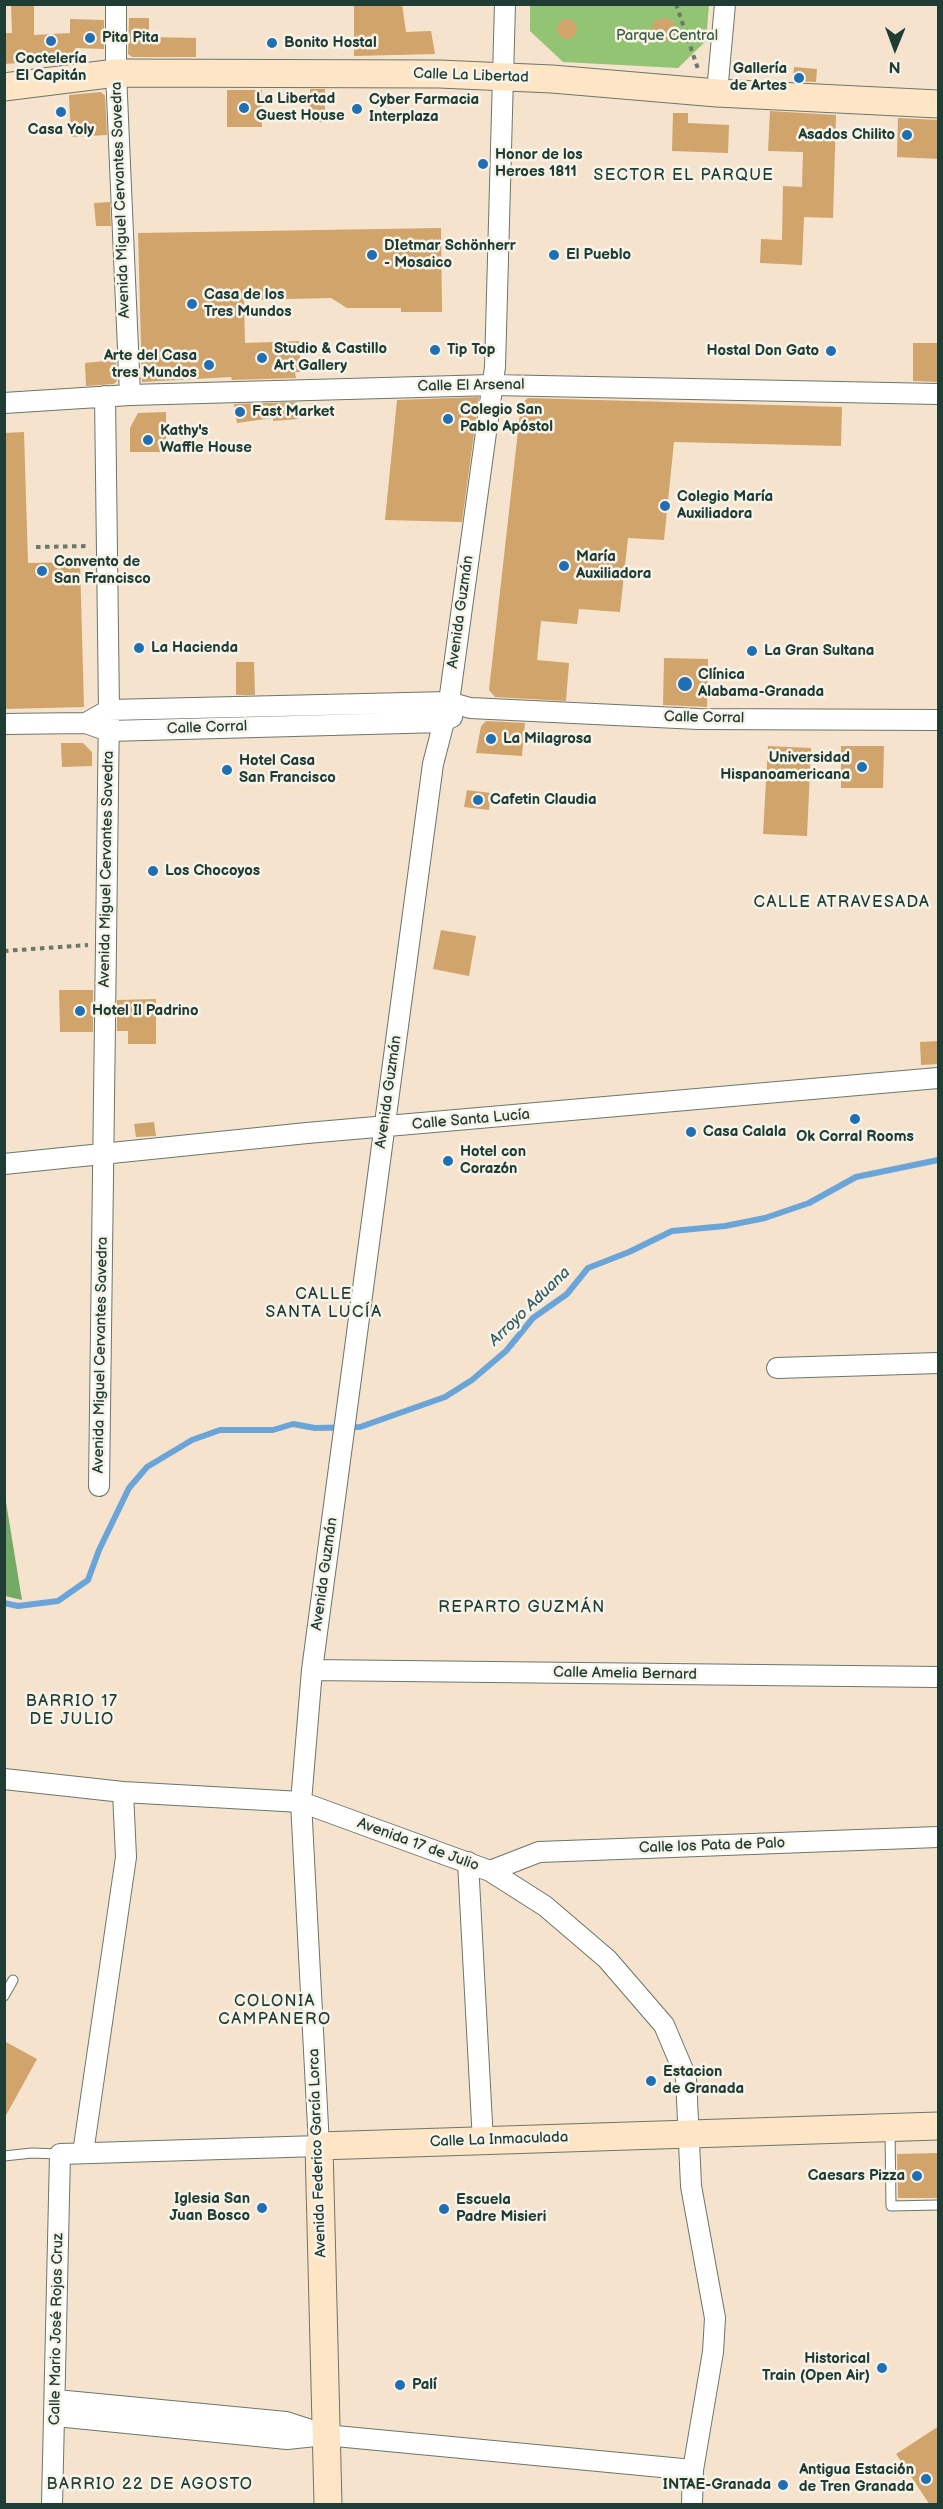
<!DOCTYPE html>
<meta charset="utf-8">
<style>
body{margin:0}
#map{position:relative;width:943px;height:2509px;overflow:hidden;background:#f5e3cd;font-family:"Balsamiq Sans",sans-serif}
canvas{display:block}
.frame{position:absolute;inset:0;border:6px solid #1f3d34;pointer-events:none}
.north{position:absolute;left:865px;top:18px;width:60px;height:60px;-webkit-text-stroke:4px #f7f3e8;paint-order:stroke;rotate:181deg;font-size:16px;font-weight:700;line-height:24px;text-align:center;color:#1f3d34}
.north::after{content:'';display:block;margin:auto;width:21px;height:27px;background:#1f3d34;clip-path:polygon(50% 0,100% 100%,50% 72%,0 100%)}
</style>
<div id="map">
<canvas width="943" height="2509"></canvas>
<div class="frame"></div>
<div class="north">N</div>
</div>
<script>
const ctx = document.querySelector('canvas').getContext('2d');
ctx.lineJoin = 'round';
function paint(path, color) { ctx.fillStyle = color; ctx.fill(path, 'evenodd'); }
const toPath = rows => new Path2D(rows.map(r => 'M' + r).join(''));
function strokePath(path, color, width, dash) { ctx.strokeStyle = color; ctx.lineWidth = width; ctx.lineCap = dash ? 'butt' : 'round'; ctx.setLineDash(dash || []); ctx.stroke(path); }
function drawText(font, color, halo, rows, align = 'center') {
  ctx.font = font + ' "Balsamiq Sans",sans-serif'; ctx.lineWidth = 5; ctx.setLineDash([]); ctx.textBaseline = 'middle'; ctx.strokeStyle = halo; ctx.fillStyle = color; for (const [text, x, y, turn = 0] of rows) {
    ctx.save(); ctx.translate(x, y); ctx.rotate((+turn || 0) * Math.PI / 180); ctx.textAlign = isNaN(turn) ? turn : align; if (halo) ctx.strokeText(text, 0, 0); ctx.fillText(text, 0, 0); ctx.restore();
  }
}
const green = toPath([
 [530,5,709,5,706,41,678,68,563,62,530,31]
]);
const forest = toPath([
 [4,1496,5,1496,22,1600,5,1596]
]);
const stream = toPath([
 [4,1603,18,1606,58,1601,88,1580,99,1550,129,1488,147,1467,192,1440,220,1430,273,1430,293,1424,315,1428,360,1427,445,1397,472,1380,506,1351,533,1318,567,1294,588,1268,629,1252,672,1231,725,1226,765,1218,809,1203,856,1177,938,1160]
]);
const building = toPath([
 [11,4,34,4,34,35,70,33,70,19,104,20,104,49,76,48,74,59,4,64,4,33,12,33],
 [354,4,402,4,406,32,431,31,435,54,354,56],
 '652 30a12 12 0 1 1 24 0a12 12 0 1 1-24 0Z',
 [129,18,149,18,149,37,196,38,196,57,132,57,128,54],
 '557 29a10 10 0 1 1 20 0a10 10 0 1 1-20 0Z',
 [794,67,817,69,816,82,793,81],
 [310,89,325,89,325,122,309,122],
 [227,90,262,90,262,127,227,127],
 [101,92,105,96,107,135,71,137,69,95],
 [770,111,836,115,833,218,804,217,802,265,760,263,761,239,782,240,783,186,802,187,803,152,768,151],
 [673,113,688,113,688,123,729,125,728,153,672,151],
 [898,118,939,120,939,159,897,157],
 [110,202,111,226,96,226,94,203],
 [441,228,442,312,401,312,401,308,347,308,331,298,244,300,245,343,299,341,301,372,295,372,296,378,232,380,231,377,142,382,138,233],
 [913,343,939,343,939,382,913,381],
 [116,360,117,381,114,384,86,386,85,363],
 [479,397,462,522,385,520,397,400],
 [528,398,842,407,841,446,674,442,664,540,628,538,620,612,579,609,577,624,541,621,537,660,569,663,566,701,495,697,489,690,521,404],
 [297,402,298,419,273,421,273,418,237,423,234,404],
 [166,412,166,452,130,452,130,428,138,413],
 [24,432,28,563,80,562,84,707,4,709,4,433],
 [664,658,708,659,707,707,663,705],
 [236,662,254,662,255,695,236,695],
 [486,721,525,723,522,756,476,753,481,726],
 [61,743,83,743,92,752,92,766,62,767],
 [768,746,811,748,807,836,763,834],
 [841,746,884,746,883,788,841,788],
 [467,790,491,793,489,810,464,807],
 [441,930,476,936,469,976,433,969],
 [59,990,93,990,93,1032,60,1032],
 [156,999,156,1044,128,1044,128,1031,117,1031,117,1000],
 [939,1041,939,1064,921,1065,920,1042],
 [154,1122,156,1136,136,1137,134,1124],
 [4,2041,37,2059,4,2119],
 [939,2153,939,2198,898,2198,897,2154],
 [939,2426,939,2505,930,2505,896,2454]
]);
const path = toPath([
 [676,4,698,69],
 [36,547,90,546],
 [4,951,88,945]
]);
const lane = toPath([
 [4,1996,13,1980],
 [890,2130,891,2206,938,2205],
 [4,2156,32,2153,60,2154]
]);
const street = toPath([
 [116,4,116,73,130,395],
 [717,93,725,4],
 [4,403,130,395,492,385,938,394],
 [86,723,109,710,449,702,470,708,698,719,938,720],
 [4,724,86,723,108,731,442,722,452,717],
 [4,1164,307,1133,938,1078],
 [777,1368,938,1363],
 [99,1486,109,710,105,396],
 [312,1670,938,1677],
 [4,1779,123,1792,301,1802,490,1871,545,1906,607,1959,664,2025,686,2077,691,2186,715,2318,713,2352,693,2470,692,2504],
 [468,1862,483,2142],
 [490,1871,539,1852,938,1837],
 [83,2153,126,1857,123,1792],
 [56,2400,286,2422,320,2433],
 [56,2416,287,2439,325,2435,693,2470],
 [52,2504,60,2154,319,2146,301,1802,312,1670,433,764,449,702,495,367,505,4]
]);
const secondary = toPath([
 [4,87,116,73,439,74,552,79,717,93,938,104],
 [328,2504,319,2146,938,2126]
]);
const markers = [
 [90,38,6,"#1f6fb2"],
 [51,41,6,"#1f6fb2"],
 [272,43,6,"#1f6fb2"],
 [799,78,6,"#1f6fb2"],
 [244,108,6,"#1f6fb2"],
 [357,109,6,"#1f6fb2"],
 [61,112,6,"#1f6fb2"],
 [907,135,6,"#1f6fb2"],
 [483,164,6,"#1f6fb2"],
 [372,255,6,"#1f6fb2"],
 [554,255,6,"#1f6fb2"],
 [192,304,6,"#1f6fb2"],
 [435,350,6,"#1f6fb2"],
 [831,351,6,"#1f6fb2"],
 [262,358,6,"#1f6fb2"],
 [209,365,6,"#1f6fb2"],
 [240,412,6,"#1f6fb2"],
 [448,419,6,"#1f6fb2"],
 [148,440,6,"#1f6fb2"],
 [665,506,6,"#1f6fb2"],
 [564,566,6,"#1f6fb2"],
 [42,571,6,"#1f6fb2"],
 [139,648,6,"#1f6fb2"],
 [752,651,6,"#1f6fb2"],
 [685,684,8,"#1f6fb2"],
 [491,739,6,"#1f6fb2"],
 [862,767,6,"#1f6fb2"],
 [227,770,6,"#1f6fb2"],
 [478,800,6,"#1f6fb2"],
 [153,871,6,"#1f6fb2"],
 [80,1011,6,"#1f6fb2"],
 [855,1119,6,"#1f6fb2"],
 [691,1132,6,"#1f6fb2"],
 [448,1161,6,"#1f6fb2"],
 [651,2081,6,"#1f6fb2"],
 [917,2176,6,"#1f6fb2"],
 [262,2208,6,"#1f6fb2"],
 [444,2209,6,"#1f6fb2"],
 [882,2368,6,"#1f6fb2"],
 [400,2385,6,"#1f6fb2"],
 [926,2479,6,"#1f6fb2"],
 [783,2485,6,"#1f6fb2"]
];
const parkNames = [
 ["Parque Central",667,36]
];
const poiNames = [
 ["Pita Pita",102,38],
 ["Bonito Hostal",284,43],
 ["Coctelería",51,59,"center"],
 ["El Capitán",51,76,"center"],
 ["Gallería",787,69,"right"],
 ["de Artes",787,86,"right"],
 ["La Libertad",256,99],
 ["Guest House",256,116],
 ["Cyber Farmacia",369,100],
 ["Interplaza",369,117],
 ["Casa Yoly",61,130,"center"],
 ["Asados Chilito",895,135,"right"],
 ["Honor de los",495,155],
 ["Heroes 1811",495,172],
 ["DIetmar Schönherr",384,246],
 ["- Mosaico",384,263],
 ["El Pueblo",566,255],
 ["Casa de los",204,295],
 ["Tres Mundos",204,312],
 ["Studio & Castillo",274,349],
 ["Art Gallery",274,366],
 ["Tip Top",447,350],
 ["Hostal Don Gato",819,351,"right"],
 ["Arte del Casa",197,356,"right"],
 ["tres Mundos",197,373,"right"],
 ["Colegio San",460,410],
 ["Pablo Apóstol",460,427],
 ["Fast Market",252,412],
 ["Kathy's",160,431],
 ["Waffle House",160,448],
 ["Colegio María",677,497],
 ["Auxiliadora",677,514],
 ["María",576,557],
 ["Auxiliadora",576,574],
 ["Convento de",54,562],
 ["San Francisco",54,579],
 ["La Hacienda",151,648],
 ["La Gran Sultana",764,651],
 ["Clínica",698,675],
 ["Alabama-Granada",698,692],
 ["La Milagrosa",503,739],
 ["Universidad",850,758,"right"],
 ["Hispanoamericana",850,775,"right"],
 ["Hotel Casa",239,761],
 ["San Francisco",239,778],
 ["Cafetin Claudia",490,800],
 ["Los Chocoyos",165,871],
 ["Hotel Il Padrino",92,1011],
 ["Casa Calala",703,1132],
 ["Ok Corral Rooms",855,1137,"center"],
 ["Hotel con",460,1152],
 ["Corazón",460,1169],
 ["Estacion",663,2072],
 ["de Granada",663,2089],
 ["Caesars Pizza",905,2176,"right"],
 ["Iglesia San",250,2199,"right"],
 ["Juan Bosco",250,2216,"right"],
 ["Escuela",456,2200],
 ["Padre Misieri",456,2217],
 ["Historical",870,2359,"right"],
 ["Train (Open Air)",870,2376,"right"],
 ["Palí",412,2385],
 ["Antigua Estación",914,2470,"right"],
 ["de Tren Granada",914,2487,"right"],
 ["INTAE-Granada",771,2485,"right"]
];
const streetNames = [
 ["Calle La Libertad",471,76,2],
 ["Avenida Miguel Cervantes Savedra",121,200,-92],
 ["Calle El Arsenal",471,386,-1],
 ["Avenida Guzmán",461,612,-82],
 ["Calle Corral",704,718,1],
 ["Calle Corral",207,728,-2],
 ["Avenida Miguel Cervantes Savedra",107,869,-89],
 ["Avenida Guzmán",389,1092,-82],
 ["Calle Santa Lucía",471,1120,-5],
 ["Avenida Miguel Cervantes Savedra",101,1355,-89],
 ["Avenida Guzmán",325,1574,-82],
 ["Calle Amelia Bernard",625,1674,1],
 ["Avenida 17 de Julio",418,1845,20],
 ["Calle los Pata de Palo",712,1846,-2],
 ["Calle La Inmaculada",499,2140,-2],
 ["Avenida Federico García Lorca",318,2153,-92],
 ["Calle Mario José Rojas Cruz",57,2329,-89]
];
const neighbourhoodNames = [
 ["SECTOR EL PARQUE",684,176],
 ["CALLE ATRAVESADA",842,903],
 ["CALLE",324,1295],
 ["SANTA LUCÍA",324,1313],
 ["REPARTO GUZMÁN",522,1608],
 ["BARRIO 17",72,1702],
 ["DE JULIO",72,1720],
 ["COLONIA",275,2002],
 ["CAMPANERO",275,2020],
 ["BARRIO 22 DE AGOSTO",150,2485]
];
const waterNames = [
 ["Arroyo Aduana",530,1307,-44]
];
paint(green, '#92c474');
paint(forest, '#75aa66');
strokePath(stream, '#6aa5da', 6);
paint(building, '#d0a46b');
strokePath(lane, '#6a776a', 11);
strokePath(street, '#6a776a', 22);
strokePath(secondary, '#6a776a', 29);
strokePath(path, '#6a776a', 4, [4.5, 4.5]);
strokePath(lane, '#fff', 9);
strokePath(street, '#fff', 20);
strokePath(secondary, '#fde5c5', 27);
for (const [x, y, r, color] of markers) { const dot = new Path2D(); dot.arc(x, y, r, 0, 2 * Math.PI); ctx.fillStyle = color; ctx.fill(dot); strokePath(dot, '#f7f3e8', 2); }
drawText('15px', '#3c5f44', '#f7f3e8', parkNames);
drawText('bold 15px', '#1f3d34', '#f7f3e8', poiNames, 'left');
drawText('15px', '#1f3d34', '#f7f3e8', streetNames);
ctx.letterSpacing = '1.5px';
drawText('16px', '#1f3d34', '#f7f3e8', neighbourhoodNames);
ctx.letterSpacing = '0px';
drawText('italic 16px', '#365c66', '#f7f3e8', waterNames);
</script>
